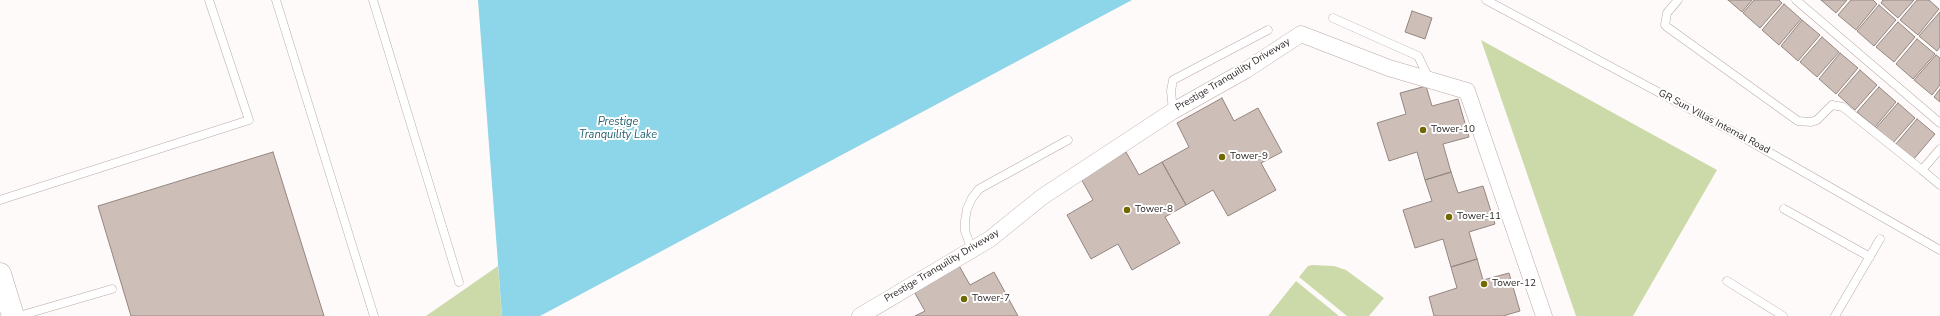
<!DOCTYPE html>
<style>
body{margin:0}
canvas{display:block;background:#fefaf9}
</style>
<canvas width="1940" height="316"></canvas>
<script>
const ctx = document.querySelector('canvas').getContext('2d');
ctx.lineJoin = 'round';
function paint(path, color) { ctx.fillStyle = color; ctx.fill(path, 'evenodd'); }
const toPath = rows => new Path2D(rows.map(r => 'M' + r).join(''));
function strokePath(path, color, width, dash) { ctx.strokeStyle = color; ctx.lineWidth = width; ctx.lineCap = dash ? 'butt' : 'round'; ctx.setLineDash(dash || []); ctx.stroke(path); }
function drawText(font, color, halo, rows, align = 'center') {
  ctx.font = font + ' "Nunito Sans",sans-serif'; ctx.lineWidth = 4; ctx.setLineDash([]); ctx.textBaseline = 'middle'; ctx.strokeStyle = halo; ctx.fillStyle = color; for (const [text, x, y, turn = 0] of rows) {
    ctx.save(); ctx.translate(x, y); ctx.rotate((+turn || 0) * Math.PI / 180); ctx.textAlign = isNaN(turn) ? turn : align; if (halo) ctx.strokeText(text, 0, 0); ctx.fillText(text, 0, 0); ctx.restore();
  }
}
const green = toPath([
 [1481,40,1717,170,1633,316,1576,316],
 [1312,265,1334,266,1346,270,1384,298,1369,316,1347,316,1299,277,1308,266],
 [498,266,502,316,426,316],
 [1296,281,1339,316,1268,316]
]);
const water = toPath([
 [478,0,1132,0,540,316,502,316]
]);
const building = toPath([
 [1728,0,1752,0,1742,12,1728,0],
 [1754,0,1779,0,1782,3,1760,28,1743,13,1754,0],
 [1821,0,1847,0,1836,13,1821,0],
 [1851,0,1873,0,1877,4,1856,30,1838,15,1851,0],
 [1883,0,1914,0,1898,18,1881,3,1883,0],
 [1917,0,1929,0,1939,9,1918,35,1900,20,1917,0],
 [1784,4,1801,19,1779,45,1762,30,1784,4],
 [1879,5,1896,20,1874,46,1857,31,1879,5],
 [1412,11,1432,18,1425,39,1405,32,1412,11],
 [1940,12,1940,47,1937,51,1919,36,1940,12],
 [1802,20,1820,35,1798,61,1781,46,1802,20],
 [1898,22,1915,37,1894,62,1876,47,1898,22],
 [1822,37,1839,52,1817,77,1800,62,1822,37],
 [1917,39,1935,54,1913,79,1896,64,1917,39],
 [1840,53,1858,68,1836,94,1819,79,1840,53],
 [1936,55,1940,58,1940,85,1932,95,1914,80,1936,55],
 [1860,70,1877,85,1855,110,1838,95,1860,70],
 [1426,86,1432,106,1458,99,1469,137,1443,144,1451,172,1425,180,1417,152,1389,161,1377,123,1406,114,1400,93,1426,86],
 [1879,87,1896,102,1875,127,1857,112,1879,87],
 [1940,89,1940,102,1934,97,1940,89],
 [1222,98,1234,121,1258,108,1282,152,1261,163,1276,190,1228,216,1213,190,1186,205,1162,162,1189,147,1177,123,1222,98],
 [1898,103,1915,118,1893,143,1876,128,1898,103],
 [1917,119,1935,134,1913,160,1895,145,1917,119],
 [273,152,324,316,131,316,98,206,273,152],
 [1126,152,1139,175,1162,162,1186,205,1165,217,1180,243,1132,270,1118,244,1091,259,1067,215,1093,200,1080,177,1126,152],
 [1451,172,1458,193,1483,186,1495,224,1469,232,1477,259,1451,267,1443,239,1415,248,1403,210,1432,201,1425,180,1451,172],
 [1477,259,1483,280,1509,273,1520,311,1503,316,1434,316,1429,297,1457,288,1451,267,1477,259],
 [957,262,970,285,994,272,1018,316,915,316,925,311,912,288,957,262]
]);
const lane = toPath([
 [276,0,374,316],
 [373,0,459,282],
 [1486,0,1746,139,1940,250],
 [1678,0,1667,13,1665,25,1667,27,1798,121,1811,122,1817,120,1832,105,1843,107,1922,170],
 [1796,0,1940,123],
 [1333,18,1418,56,1429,79],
 [1173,111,1171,91,1173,80,1268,30],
 [1940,149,1922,170,1940,185],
 [0,200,249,120,209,0],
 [1784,209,1870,257],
 [972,250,965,231,965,221,967,209,972,198,979,189,1068,140],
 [1727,281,1783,316],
 [19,316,112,289],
 [1835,316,1880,239]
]);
const street = toPath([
 [860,316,990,239,1042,197,1173,111,1246,70,1301,34,1389,68,1467,91,1544,316]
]);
const secondary = toPath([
 [0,274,13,316]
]);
const markers = [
 [1423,130,4,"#716800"],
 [1222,157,4,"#716800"],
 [1127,210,4,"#716800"],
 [1449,217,4,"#716800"],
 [1484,284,4,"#716800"],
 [964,299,4,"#716800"]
];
const streetNames = [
 ["Prestige Tranquility Driveway",1233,75,-31],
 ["GR Sun Villas Internal Road",1714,122,28],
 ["Prestige Tranquility Driveway",942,266,-31]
];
const poiNames = [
 ["Tower-10",1431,130],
 ["Tower-9",1230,157],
 ["Tower-8",1135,210],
 ["Tower-11",1457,217],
 ["Tower-12",1492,284],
 ["Tower-7",972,299]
];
const waterNames = [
 ["Prestige",618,122],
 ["Tranquility Lake",618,135]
];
paint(green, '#ccdaaa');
paint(water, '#8dd5e8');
paint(building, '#cdbeb8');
strokePath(building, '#948680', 1);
strokePath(lane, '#baaaa5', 9);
strokePath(street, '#baaaa5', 17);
strokePath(secondary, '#baaaa5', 23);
strokePath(lane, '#fff', 8);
strokePath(street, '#fff', 16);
strokePath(secondary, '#fff', 22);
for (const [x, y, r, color] of markers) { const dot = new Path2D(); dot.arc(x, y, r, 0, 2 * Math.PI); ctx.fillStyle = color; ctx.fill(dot); strokePath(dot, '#fff', 1.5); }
drawText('10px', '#2f2927', '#fff', streetNames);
drawText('10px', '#2f2927', '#fff', poiNames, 'left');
drawText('italic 11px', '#26616e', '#fff', waterNames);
</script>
